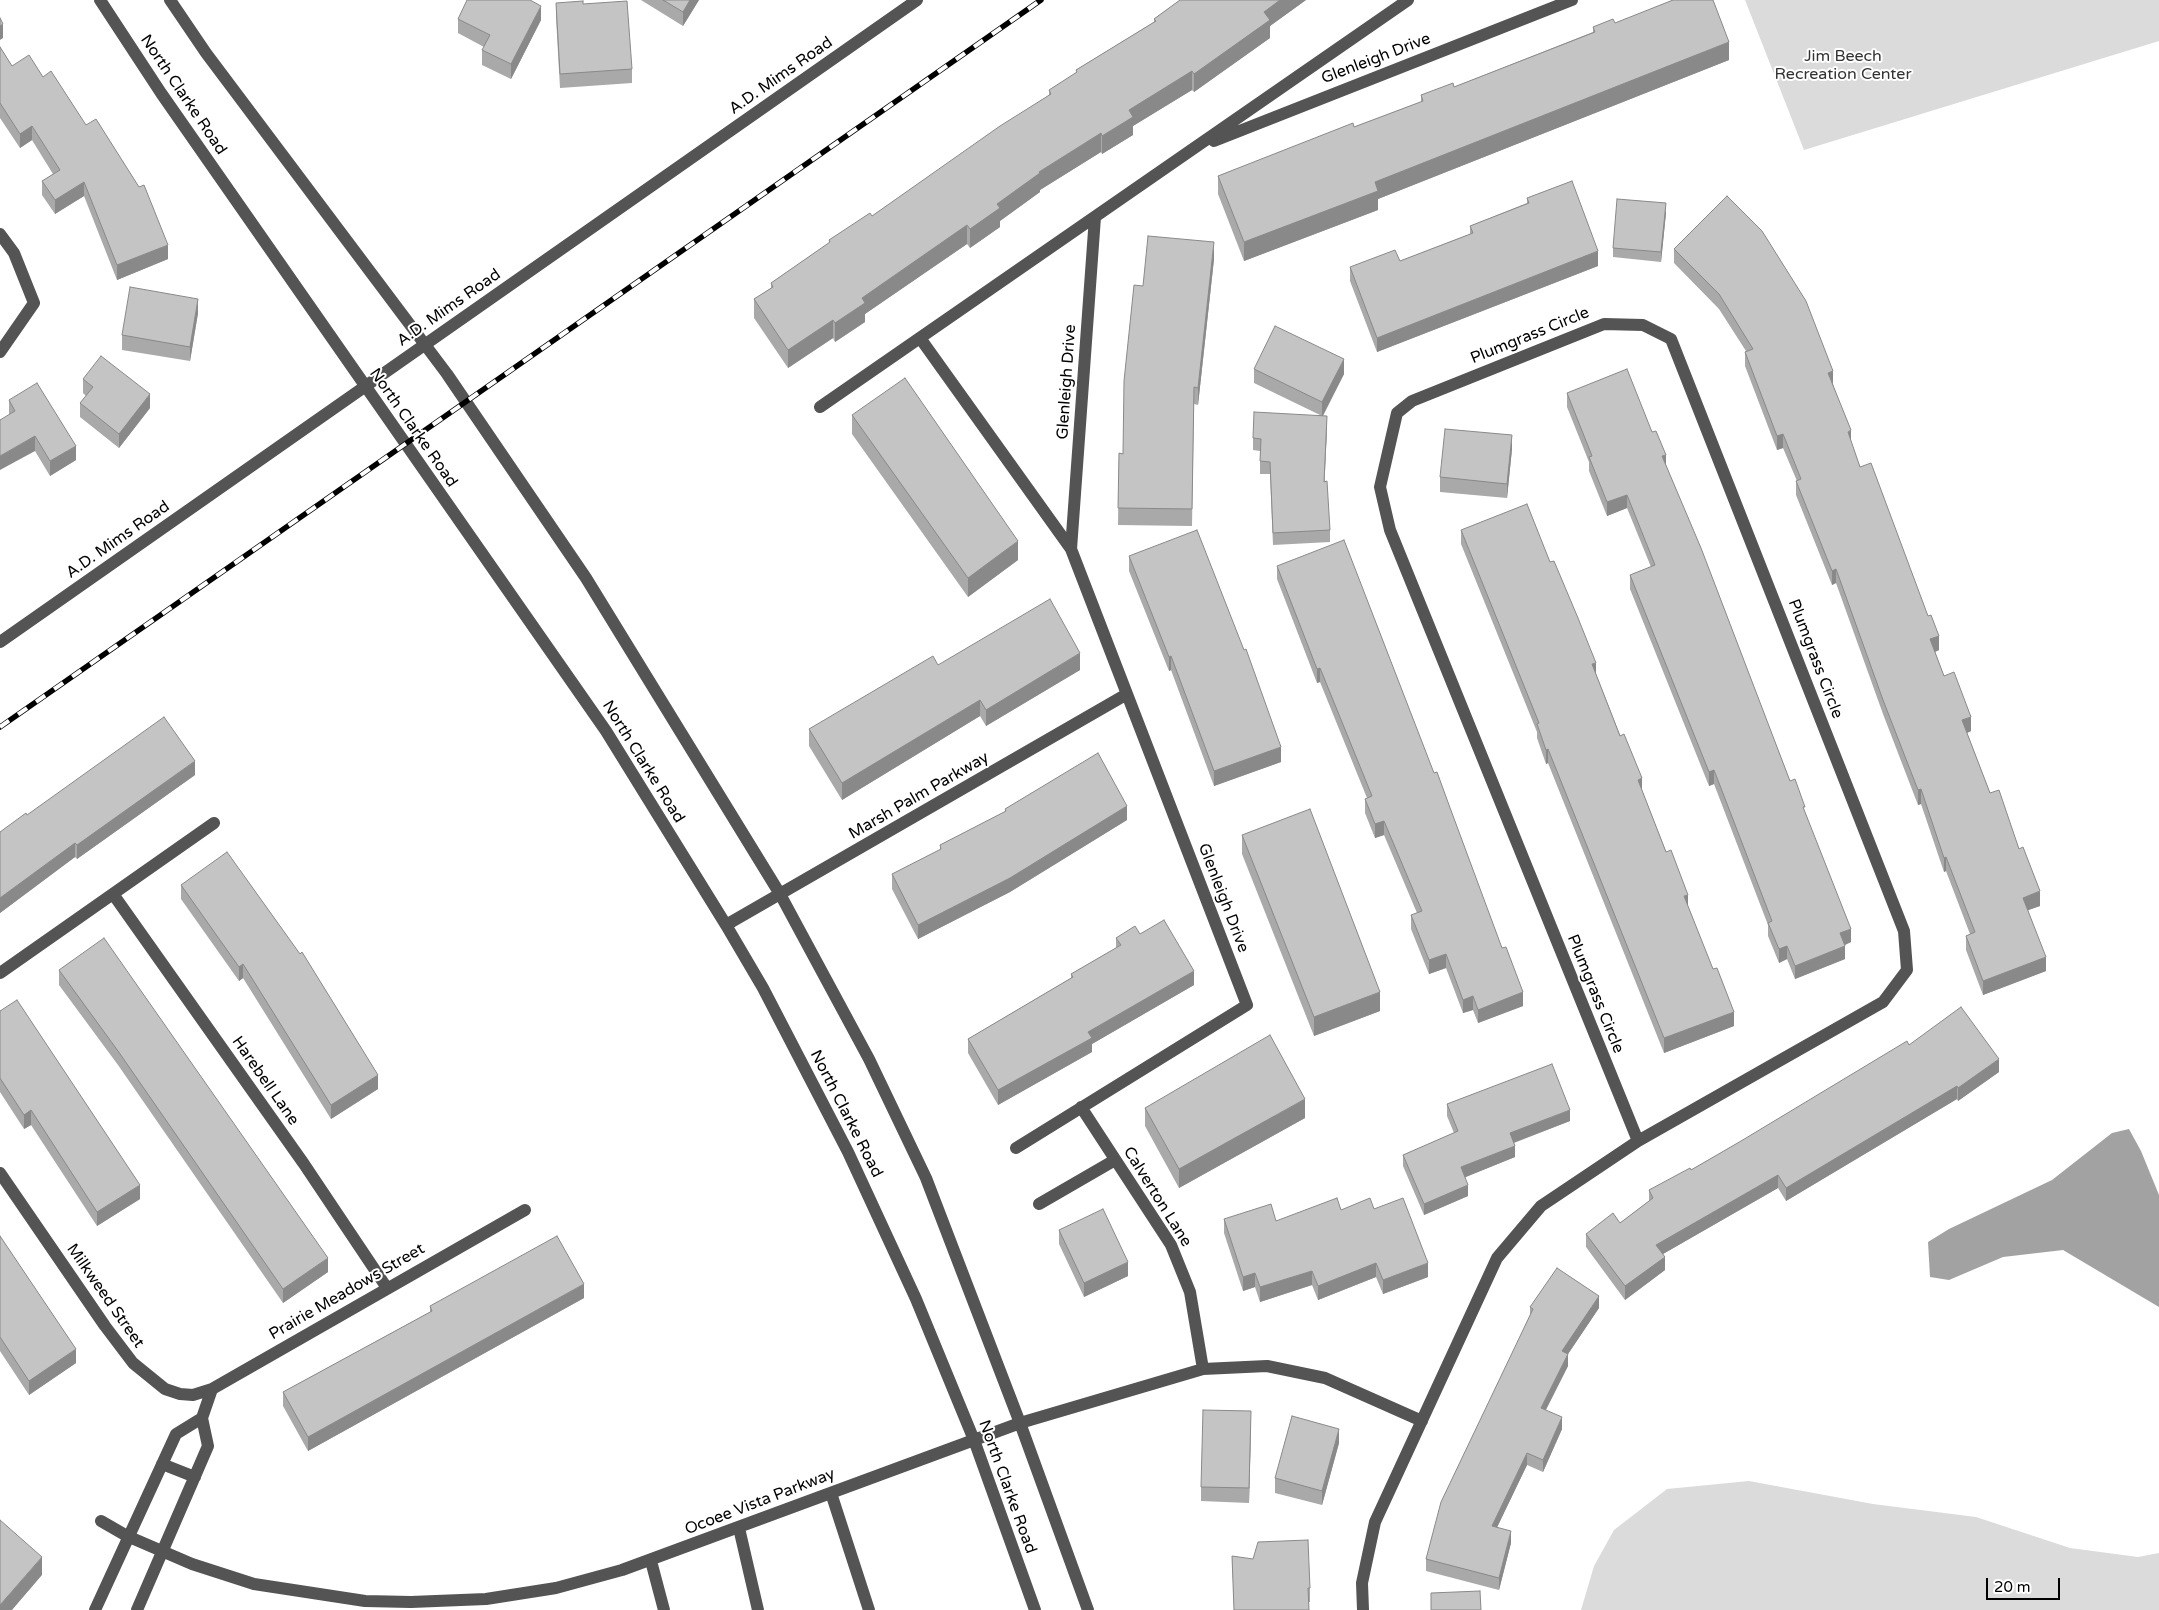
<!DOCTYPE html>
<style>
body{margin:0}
#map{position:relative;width:2159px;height:1610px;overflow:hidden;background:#fff;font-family:"Varela Round",sans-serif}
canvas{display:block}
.scale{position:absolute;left:1986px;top:1578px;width:74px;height:22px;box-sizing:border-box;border:2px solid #000;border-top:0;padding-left:6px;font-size:15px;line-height:18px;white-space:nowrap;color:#000;-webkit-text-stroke:4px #fff;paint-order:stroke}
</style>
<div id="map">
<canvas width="2159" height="1610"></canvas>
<div class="scale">20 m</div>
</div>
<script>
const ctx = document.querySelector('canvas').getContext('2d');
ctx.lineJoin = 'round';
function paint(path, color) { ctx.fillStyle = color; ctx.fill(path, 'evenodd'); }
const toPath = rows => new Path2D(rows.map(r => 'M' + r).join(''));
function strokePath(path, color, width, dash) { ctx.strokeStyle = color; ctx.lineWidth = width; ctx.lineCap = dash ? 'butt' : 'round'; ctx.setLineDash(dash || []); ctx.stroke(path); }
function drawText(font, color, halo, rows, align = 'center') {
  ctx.font = font + ' "Varela Round",sans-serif'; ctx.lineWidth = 4; ctx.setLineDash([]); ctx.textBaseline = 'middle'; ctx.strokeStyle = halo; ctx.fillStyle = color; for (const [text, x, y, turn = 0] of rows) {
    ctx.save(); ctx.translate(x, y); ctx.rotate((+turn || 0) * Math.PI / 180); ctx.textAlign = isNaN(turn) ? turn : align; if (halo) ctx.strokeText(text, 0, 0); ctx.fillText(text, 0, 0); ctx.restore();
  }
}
const green = toPath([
 [1745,0,2159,0,2159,41,1804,150],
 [1749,1481,1873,1504,1976,1517,2070,1548,2138,1557,2159,1553,2159,1610,1581,1610,1594,1566,1614,1530,1667,1489]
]);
const water = toPath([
 [2129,1129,2141,1151,2159,1195,2159,1307,2063,1250,2003,1257,1949,1280,1930,1277,1928,1242,1949,1229,2052,1180,2112,1133]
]);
const minor = toPath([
 [100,0,161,93,606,731,726,925,763,988,848,1152,916,1299,974,1440,1035,1610],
 [170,0,206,53,447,374,586,578,780,894,869,1059,926,1178,1020,1423,1088,1610],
 [1214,141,1572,0],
 [0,234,14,253,34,303,0,352],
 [920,338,1071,549,1247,1005,1016,1148],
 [820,407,1408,0],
 [1071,549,1095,217],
 [0,642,917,0],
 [113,894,304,1164,387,1288],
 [726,925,1127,694],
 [0,973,214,823],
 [1081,1107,1171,1245,1190,1292,1203,1369],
 [0,1173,105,1326,133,1363,165,1389,180,1394,193,1395,212,1389,525,1210],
 [1039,1204,1115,1160],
 [162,1464,195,1477],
 [831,1493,869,1610],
 [101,1521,127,1536,192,1564,254,1584,365,1601,411,1602,486,1599,556,1588,622,1570,1020,1423,1203,1369,1267,1366,1325,1378,1422,1421],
 [739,1528,758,1610],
 [651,1561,664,1610],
 [95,1610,176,1434,202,1418],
 [137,1610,208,1446,202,1418,212,1389],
 [1363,1610,1362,1583,1375,1522,1497,1258,1541,1206,1638,1141,1883,1002,1907,970,1904,931,1671,339,1643,325,1604,324,1412,401,1397,413,1380,487,1390,530,1638,1141]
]);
const rail = toPath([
 [0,727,1041,0]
]);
const wall = toPath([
 [641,0,699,0,683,26],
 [1180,0,1306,0,1270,26,1270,38,1194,92,1192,90,1133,126,1133,135,1102,154,1101,152,1040,190,1040,192,1000,221,1000,227,970,248,967,244,865,314,865,322,835,342,833,338,788,368,754,318,754,299,771,288,771,283,829,243,829,240,872,216,1049,95,1049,90,1076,73,1076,70,1154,22,1154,19],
 [556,3,583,4,632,69,632,83,560,88,556,17],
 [458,19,541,20,511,79,482,65,482,50,484,47,458,33],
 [1615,23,1729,60,1378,199,1378,210,1244,261,1218,194,1218,176,1354,127,1421,102,1421,95,1454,87,1593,32,1593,27],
 [0,47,12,66,43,77,168,259,117,280,84,196,55,214,42,195,42,181,53,174,32,140,20,148,0,118],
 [1527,198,1598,266,1377,352,1350,281,1350,267,1400,261,1470,234,1470,226,1527,203],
 [1666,213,1661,262,1613,257,1613,248],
 [1674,249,1833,384,1851,442,1860,467,1939,650,1935,652,1944,676,1971,731,1967,733,1990,793,2019,849,2040,906,2028,910,2046,971,1983,995,1966,950,1966,936,1970,934,1946,871,1944,872,1921,804,1918,805,1883,714,1836,583,1832,585,1796,495,1796,481,1797,481,1783,448,1777,450,1745,366,1745,352,1746,351,1719,309,1674,263],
 [1214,259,1198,405,1194,404,1192,526,1118,525,1119,453,1123,454,1143,286],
 [198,313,190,361,122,350,122,335],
 [1254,369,1344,374,1323,416,1327,428,1324,482,1330,530,1330,542,1273,545,1270,474,1260,474,1260,451,1253,450,1253,438,1320,415,1254,383],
 [83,379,150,408,119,448,80,417,80,403,86,396,83,393],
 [1567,393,1666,465,1790,781,1805,813,1851,942,1845,945,1845,959,1795,979,1787,959,1779,963,1768,936,1768,925,1714,784,1709,786,1630,589,1630,575,1651,567,1627,508,1607,516,1589,471,1589,462,1567,407],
 [9,400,76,460,50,476,35,451,9,414],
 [852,415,1018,560,968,597,852,434],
 [1512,449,1507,498,1440,492,1440,477],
 [1461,530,1550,562,1596,674,1688,907,1734,1026,1664,1053,1548,763,1546,764,1537,738,1537,732,1461,544],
 [1129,556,1281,762,1214,786,1171,670,1169,671,1129,571],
 [1277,566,1523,1006,1478,1023,1473,1010,1463,1013,1446,968,1429,974,1411,929,1411,915,1417,913,1384,835,1375,838,1365,813,1365,799,1367,798,1320,682,1317,683,1277,579],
 [938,665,1080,670,986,726,980,716,842,800,809,746,809,729],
 [195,775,77,859,75,857,0,913,0,832,27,815],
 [1005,809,1127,820,1010,892,918,939,892,889,892,874,940,850,940,845,1005,812],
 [1242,835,1380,1011,1314,1036,1242,854],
 [181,885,378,1089,331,1119,243,978,239,981,181,899],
 [1140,934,1194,985,1092,1044,1092,1052,998,1105,968,1053,968,1039,1071,978,1071,974,1116,948,1116,938],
 [59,970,328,1272,283,1303,118,1065,59,985],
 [0,1011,140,1199,97,1226,31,1125,24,1129,0,1092],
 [1909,1045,1999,1072,1958,1101,1957,1099,1786,1201,1778,1188,1663,1254,1665,1270,1625,1300,1586,1247,1586,1234,1620,1223,1649,1201,1649,1190,1691,1170],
 [1447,1104,1570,1121,1514,1143,1515,1157,1465,1177,1468,1196,1424,1215,1403,1166,1403,1155,1454,1133,1447,1116],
 [1145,1108,1305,1118,1179,1188,1145,1126],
 [1374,1209,1428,1277,1383,1294,1376,1277,1318,1300,1312,1285,1260,1302,1255,1287,1243,1291,1224,1233,1224,1219,1276,1221,1341,1210],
 [1059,1230,1128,1276,1084,1297,1059,1244],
 [0,1236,76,1363,29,1395,0,1351],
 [584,1298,308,1451,283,1406,283,1392,430,1312,430,1306],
 [1530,1307,1599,1308,1568,1354,1568,1366,1546,1410,1562,1429,1543,1472,1527,1465,1497,1527,1511,1543,1499,1590,1426,1571,1426,1559,1530,1315],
 [1251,1426,1249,1503,1201,1501,1201,1487],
 [1339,1443,1322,1505,1275,1493,1275,1478],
 [1232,1556,1310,1588,1310,1602,1309,1602,1309,1610,1234,1610]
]);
const shadedWall = toPath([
 [690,0,699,0,683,26,683,12],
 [1280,0,1306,0,1270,26,1270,38,1194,92,1194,74,1264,12],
 [541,6,541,20,511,79,511,64],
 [3,24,3,38,0,40,0,26],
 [1729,42,1729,60,1378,199,1378,210,1244,261,1244,242,1375,182],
 [1192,71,1192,90,1133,126,1133,135,1102,154,1102,136,1129,110],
 [32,126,32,140,20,148,20,134],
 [1101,133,1101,152,1040,190,1040,192,1000,221,1000,227,970,248,970,229,997,204,1039,172],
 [84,182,84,196,55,214,55,200],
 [1666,203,1666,213,1661,262,1661,252],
 [967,225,967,244,865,314,865,322,835,342,835,323,862,298],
 [1214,242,1214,259,1198,405,1198,388],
 [168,245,168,259,117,280,117,265],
 [1598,251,1598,266,1377,352,1377,338],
 [198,299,198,313,190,361,190,347],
 [833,320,833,338,788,368,788,350],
 [1344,359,1344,374,1322,417,1322,402],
 [1833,371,1833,385,1828,373],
 [150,394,150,408,119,448,119,434],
 [1327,416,1327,428,1324,494,1324,482],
 [1851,430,1851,445,1848,432],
 [1783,434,1783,448,1777,450,1777,436],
 [1512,435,1512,449,1507,498,1507,484],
 [35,436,35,451,0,470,0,456],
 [76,446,76,460,50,476,50,461],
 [1666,455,1666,469,1662,456],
 [1627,495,1627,508,1607,516,1607,502],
 [1018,541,1018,560,968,597,968,578],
 [1836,569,1836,583,1832,585,1832,571],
 [1939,636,1939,650,1930,654,1930,639],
 [1080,653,1080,670,986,726,986,710],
 [1171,656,1171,670,1169,671,1169,657],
 [1596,663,1596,677,1592,664],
 [1320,668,1320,682,1317,683,1317,669],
 [980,700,980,716,842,800,842,783],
 [1971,717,1971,731,1962,735,1962,720],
 [1281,747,1281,762,1214,786,1214,771],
 [1548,749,1548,763,1546,764,1546,750],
 [195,761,195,775,77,859,77,845],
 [1714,770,1714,784,1709,786,1709,772],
 [1642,778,1642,793,1638,780],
 [1921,789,1921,804,1918,805,1918,790],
 [1127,806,1127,820,1010,892,918,939,918,925],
 [1384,821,1384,835,1375,838,1375,824],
 [75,843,75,857,0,913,0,898],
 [1946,857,1946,871,1944,872,1944,858],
 [2040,891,2040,906,2023,912,2023,898],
 [1688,895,1688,909,1684,896],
 [1851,929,1851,942,1840,947,1840,933],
 [1787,946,1787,959,1779,963,1779,949],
 [1845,946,1845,959,1795,979,1795,966],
 [1446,954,1446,968,1429,974,1429,960],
 [2046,957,2046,971,1983,995,1983,981],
 [243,964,243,978,239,981,239,967],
 [1194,971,1194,985,1092,1044,1092,1052,998,1105,998,1090,1088,1032],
 [1380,992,1380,1011,1314,1036,1314,1017],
 [1523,992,1523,1006,1478,1023,1478,1010],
 [1473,996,1473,1010,1463,1013,1463,1000],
 [1734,1012,1734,1026,1664,1053,1664,1038],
 [1999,1059,1999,1072,1958,1101,1958,1088],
 [378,1075,378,1089,331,1119,331,1105],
 [1957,1086,1957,1099,1786,1201,1786,1188],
 [1305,1099,1305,1118,1179,1188,1179,1169],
 [31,1110,31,1125,24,1129,24,1115],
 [1570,1110,1570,1121,1510,1144,1510,1133],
 [1515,1146,1515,1157,1461,1179,1461,1167],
 [1778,1175,1778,1188,1656,1258,1656,1245],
 [140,1185,140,1199,97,1226,97,1212],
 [1468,1185,1468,1196,1424,1215,1424,1204],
 [1665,1257,1665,1270,1625,1300,1625,1286],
 [328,1258,328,1272,283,1303,283,1289],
 [1128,1262,1128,1276,1084,1297,1084,1283],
 [1376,1263,1376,1277,1318,1300,1318,1286],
 [1428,1263,1428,1277,1383,1294,1383,1280],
 [1312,1271,1312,1285,1260,1302,1260,1287],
 [1255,1273,1255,1287,1243,1291,1243,1277],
 [584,1284,584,1298,308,1451,308,1437],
 [1599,1296,1599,1308,1562,1363,1562,1351],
 [76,1349,76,1363,29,1395,29,1381],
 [1568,1354,1568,1366,1541,1419,1541,1408],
 [1251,1411,1251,1426,1249,1503,1249,1488],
 [1562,1417,1562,1429,1543,1472,1543,1460],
 [1339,1429,1339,1443,1322,1505,1322,1491],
 [1527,1453,1527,1465,1492,1538,1492,1526],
 [1511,1531,1511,1543,1499,1590,1499,1578],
 [42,1557,42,1575,12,1610,0,1610,0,1605]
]);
const building = toPath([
 [467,0,530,0,541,6,511,64,482,50,490,35,458,19,467,0],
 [663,0,690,0,683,12,663,0],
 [1180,0,1280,0,1264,12,1270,20,1194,74,1192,71,1129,110,1133,117,1102,136,1101,133,1039,172,1040,173,997,204,1000,208,970,229,967,225,862,298,865,303,835,323,833,320,788,350,754,299,773,287,771,283,830,242,829,240,870,213,872,216,1000,126,1051,94,1049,90,1077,72,1076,70,1156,21,1154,19,1180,0],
 [1673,0,1713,0,1729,42,1375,182,1378,191,1244,242,1218,176,1353,123,1354,127,1423,101,1421,95,1453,83,1454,87,1595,32,1593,27,1613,19,1615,23,1673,0],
 [583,1,583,4,627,1,632,69,560,74,556,3,583,1],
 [0,18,3,24,0,26,0,18],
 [0,47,12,66,29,55,43,77,51,71,86,125,96,119,139,187,144,185,168,245,117,265,84,182,55,200,42,181,60,170,32,126,20,134,0,103,0,47],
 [1572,181,1598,251,1377,338,1350,267,1395,250,1400,261,1473,233,1470,226,1529,203,1527,198,1572,181],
 [1727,196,1762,231,1806,301,1833,371,1828,373,1851,430,1848,432,1860,467,1871,463,1928,616,1931,615,1939,636,1930,639,1944,676,1954,672,1971,717,1962,720,1990,793,1999,790,2019,849,2023,847,2040,891,2023,898,2046,957,1983,981,1966,936,1975,932,1946,857,1944,858,1921,789,1918,790,1883,700,1836,569,1832,571,1796,481,1801,479,1783,434,1777,436,1745,352,1753,349,1719,294,1674,249,1727,196],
 [1617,199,1666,203,1661,252,1613,248,1617,199],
 [1148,236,1214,242,1198,388,1194,387,1192,509,1118,508,1119,453,1123,454,1124,381,1134,285,1143,286,1148,236],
 [130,287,198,299,190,347,122,335,130,287],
 [1275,326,1344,359,1322,402,1254,369,1275,326],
 [101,356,150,394,119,434,80,403,93,387,83,379,101,356],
 [1627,369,1652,432,1656,431,1666,455,1662,456,1701,548,1790,781,1795,779,1805,807,1803,807,1851,929,1840,933,1845,946,1795,966,1787,946,1779,949,1768,923,1772,921,1714,770,1709,772,1630,575,1655,565,1627,495,1607,502,1589,457,1592,456,1567,393,1627,369],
 [905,378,1018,541,968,578,852,415,905,378],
 [37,383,76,446,50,461,35,436,0,456,0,420,15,411,9,400,37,383],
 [1254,412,1327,416,1324,482,1327,481,1330,530,1273,533,1270,462,1260,461,1261,439,1253,438,1254,412],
 [1445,429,1512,435,1507,484,1440,477,1445,429],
 [1527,504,1550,562,1554,561,1578,618,1596,663,1592,664,1620,736,1624,734,1642,778,1638,780,1666,852,1671,850,1688,895,1684,896,1713,969,1717,968,1734,1012,1664,1038,1548,749,1546,750,1537,724,1539,723,1461,530,1527,504],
 [1197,530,1244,650,1246,649,1281,747,1214,771,1171,656,1169,657,1129,556,1197,530],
 [1344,540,1434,773,1437,772,1449,805,1502,948,1506,947,1523,992,1478,1010,1473,996,1463,1000,1446,954,1429,960,1411,915,1422,911,1384,821,1375,824,1365,799,1372,796,1320,668,1317,669,1277,566,1344,540],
 [1050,599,1080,653,986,710,980,700,842,783,809,729,933,656,938,665,1050,599],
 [164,717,195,761,77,845,75,843,0,898,0,832,26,813,27,815,164,717],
 [1098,753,1127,806,1010,878,918,925,892,874,941,849,940,845,1006,811,1005,809,1098,753],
 [1310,809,1380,992,1314,1017,1242,835,1310,809],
 [227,852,300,954,302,952,378,1075,331,1105,243,964,239,967,181,885,227,852],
 [1164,920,1194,971,1088,1032,1092,1038,998,1090,968,1039,1073,977,1071,974,1121,945,1116,938,1135,926,1140,934,1164,920],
 [104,938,328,1258,283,1289,118,1051,59,970,104,938],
 [17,1000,140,1185,97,1212,31,1110,24,1115,0,1078,0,1011,17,1000],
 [1961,1007,1999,1059,1958,1088,1957,1086,1786,1188,1778,1175,1656,1245,1665,1257,1625,1286,1586,1234,1613,1213,1620,1223,1653,1198,1649,1190,1690,1168,1691,1170,1741,1141,1907,1041,1909,1045,1961,1007],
 [1270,1035,1305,1099,1179,1169,1145,1108,1270,1035],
 [1552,1064,1570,1110,1510,1133,1515,1146,1461,1167,1468,1185,1424,1204,1403,1155,1458,1131,1447,1104,1552,1064],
 [1337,1198,1341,1210,1370,1198,1374,1209,1403,1198,1428,1263,1383,1280,1376,1263,1318,1286,1312,1271,1260,1287,1255,1273,1243,1277,1224,1219,1271,1204,1276,1221,1337,1198],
 [1103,1209,1128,1262,1084,1283,1059,1230,1103,1209],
 [0,1236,76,1349,29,1381,0,1337,0,1236],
 [557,1236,584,1284,308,1437,283,1392,432,1311,430,1306,557,1236],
 [1557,1268,1599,1296,1562,1351,1568,1354,1541,1408,1562,1417,1543,1460,1527,1453,1492,1526,1511,1531,1499,1578,1426,1559,1441,1502,1533,1309,1530,1307,1557,1268],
 [1203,1410,1251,1411,1249,1488,1201,1487,1203,1410],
 [1292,1416,1339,1429,1322,1491,1275,1478,1292,1416],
 [0,1520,42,1557,0,1605,0,1520],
 [1308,1540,1310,1588,1308,1588,1309,1610,1234,1610,1232,1556,1253,1559,1258,1542,1308,1540],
 [1480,1591,1481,1610,1431,1610,1431,1593,1480,1591]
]);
const parkNames = [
 ["Jim Beech",1843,57],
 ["Recreation Center",1843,75]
];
const streetNames = [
 ["Glenleigh Drive",1376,59,-21],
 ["A.D. Mims Road",781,76,-35],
 ["North Clarke Road",183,95,56],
 ["A.D. Mims Road",449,308,-35],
 ["Plumgrass Circle",1530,336,-22],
 ["Glenleigh Drive",1067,382,-86],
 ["North Clarke Road",413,428,55],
 ["A.D. Mims Road",118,540,-35],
 ["Plumgrass Circle",1815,659,69],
 ["North Clarke Road",643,762,58],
 ["Marsh Palm Parkway",919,796,-30],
 ["Glenleigh Drive",1223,898,69],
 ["Plumgrass Circle",1595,994,68],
 ["Harebell Lane",265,1081,55],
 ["North Clarke Road",846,1114,63],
 ["Calverton Lane",1157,1197,58],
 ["Prairie Meadows Street",347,1292,-30],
 ["Milkweed Street",105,1296,55],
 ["North Clarke Road",1007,1487,70],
 ["Ocoee Vista Parkway",760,1502,-21]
];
paint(green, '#dbdbdb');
paint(water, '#a2a2a2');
strokePath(minor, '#545454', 12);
strokePath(rail, '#000', 5.5);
strokePath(rail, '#fff', 4, [11]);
paint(wall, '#a9a9a9');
paint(shadedWall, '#898989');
paint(building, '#c4c4c4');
strokePath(building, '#898989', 1);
drawText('16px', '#323232', '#fff', parkNames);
drawText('16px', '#000', '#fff', streetNames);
</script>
